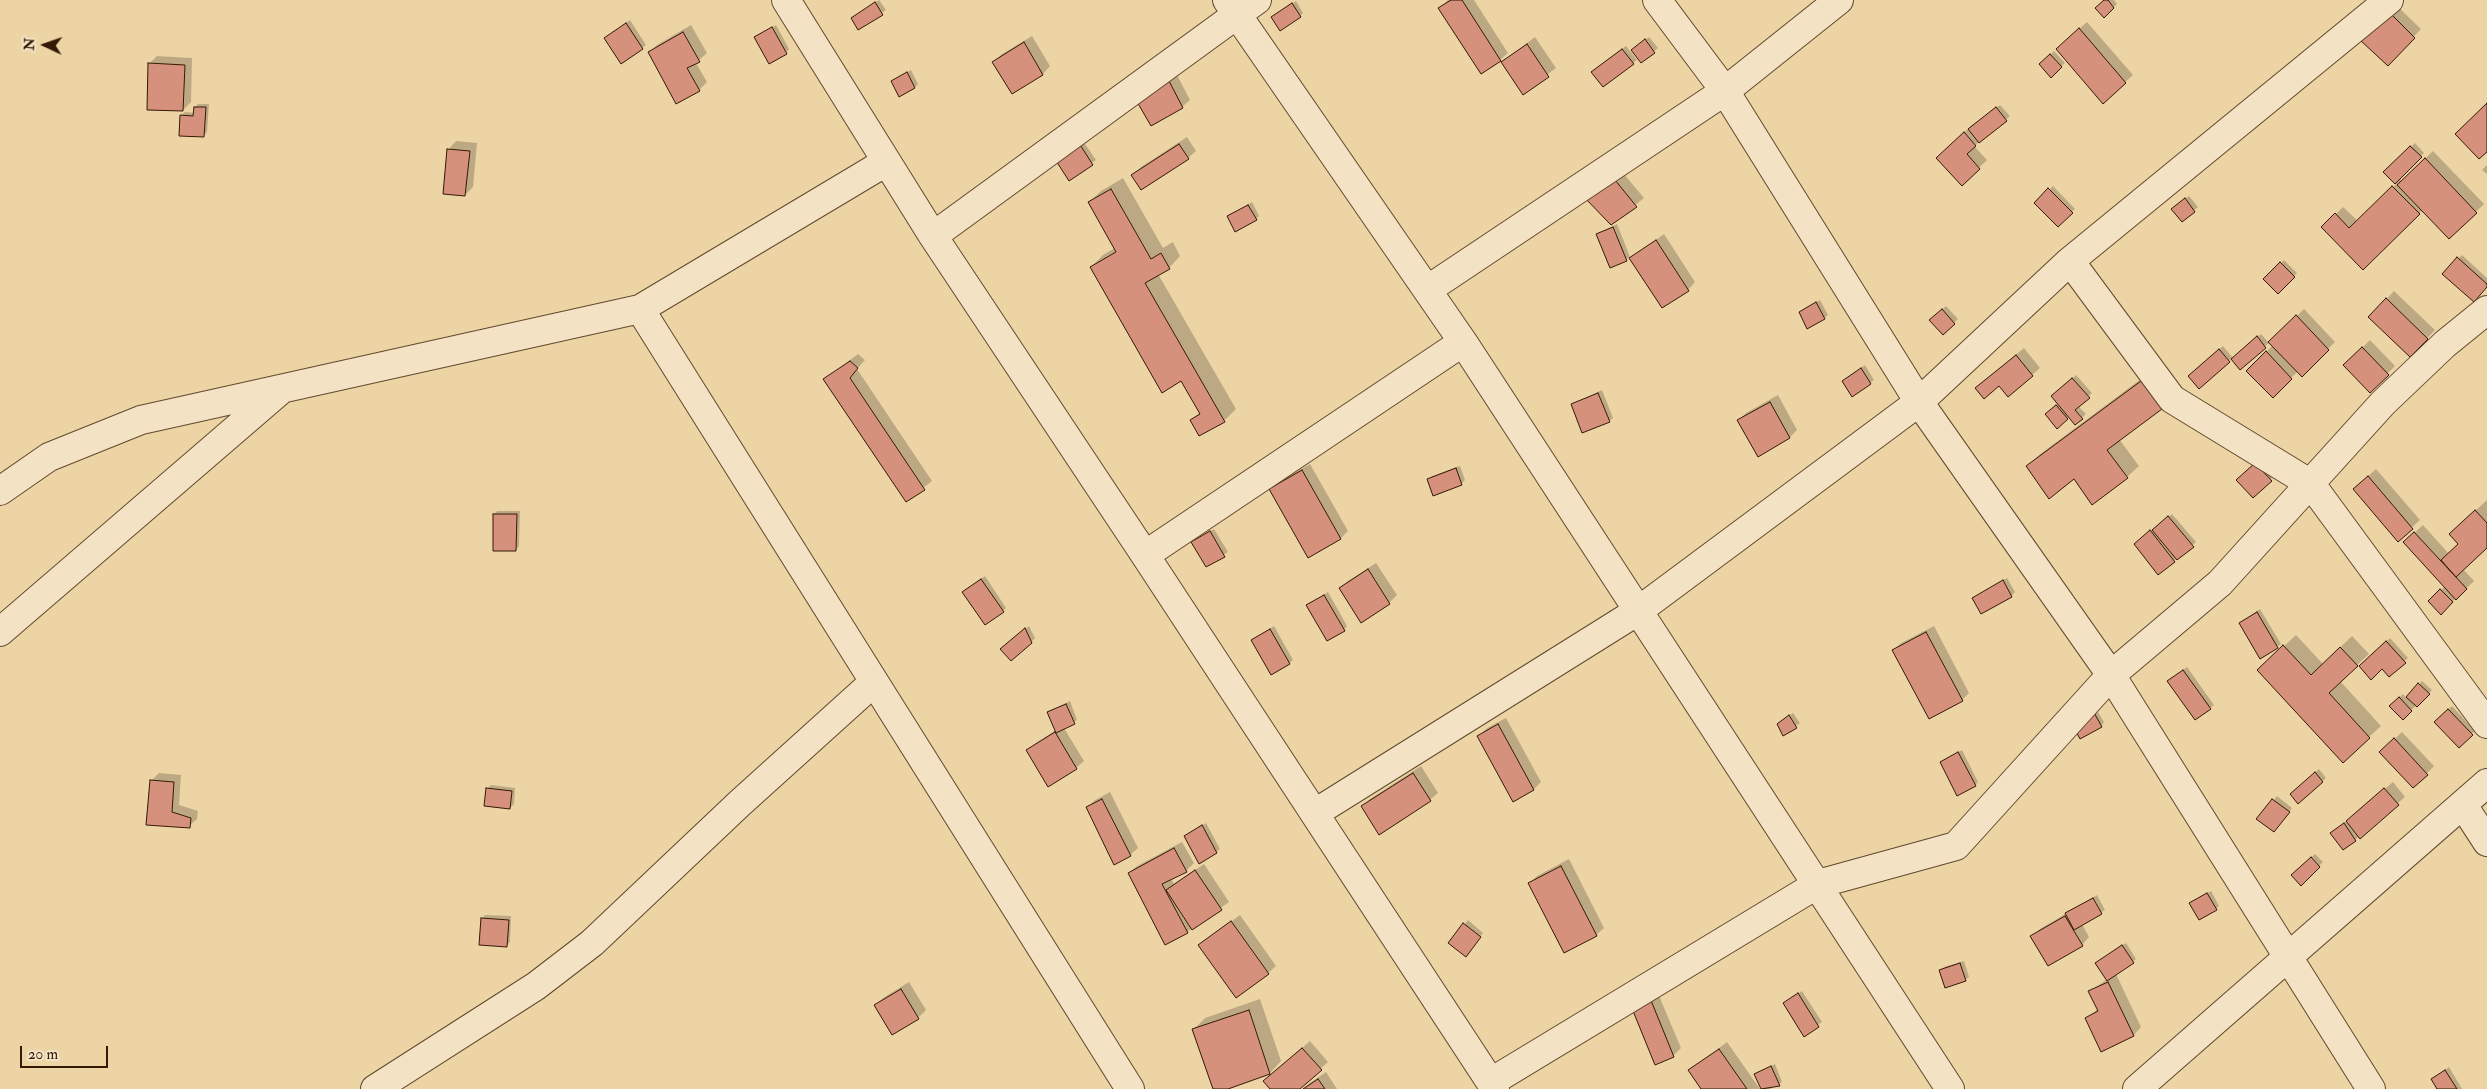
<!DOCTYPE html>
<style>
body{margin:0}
#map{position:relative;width:2487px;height:1089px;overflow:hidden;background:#ecd4a4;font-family:"IM FELL Double Pica",serif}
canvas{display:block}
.north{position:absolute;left:20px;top:20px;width:50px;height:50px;-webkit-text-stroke:4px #f3e3c4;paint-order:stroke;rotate:273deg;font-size:14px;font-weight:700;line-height:20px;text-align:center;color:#341905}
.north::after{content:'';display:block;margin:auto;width:18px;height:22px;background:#341905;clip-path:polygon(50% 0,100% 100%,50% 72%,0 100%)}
.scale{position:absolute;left:20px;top:1046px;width:88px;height:22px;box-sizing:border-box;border:2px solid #341905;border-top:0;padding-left:6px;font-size:15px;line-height:18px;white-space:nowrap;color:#341905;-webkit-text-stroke:4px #f3e3c4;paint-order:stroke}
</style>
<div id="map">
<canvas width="2487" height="1089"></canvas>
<div class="north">N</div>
<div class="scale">20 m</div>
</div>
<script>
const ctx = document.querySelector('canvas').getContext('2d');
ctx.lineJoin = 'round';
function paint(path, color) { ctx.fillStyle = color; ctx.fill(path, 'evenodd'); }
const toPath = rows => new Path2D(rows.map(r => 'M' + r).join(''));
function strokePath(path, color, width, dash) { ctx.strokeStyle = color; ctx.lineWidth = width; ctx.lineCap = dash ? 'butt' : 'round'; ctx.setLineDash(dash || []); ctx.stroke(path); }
const shadow = toPath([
 [879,0,886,10,858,28,852,18],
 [1448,0,1474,0,1508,53,1500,60,1440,8],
 [2106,0,2114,0,2117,4,2104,16],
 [1296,1,1303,13,1300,16,1273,17],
 [2396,5,2421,29,2388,64,2362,40],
 [630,20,646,45,622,62,609,35],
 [2087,22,2133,75,2103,102,2065,41],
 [691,25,707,53,696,63,707,82,699,90,650,52,657,45],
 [776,25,789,49,786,53,756,38],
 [1032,36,1050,66,1043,74,1012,92,994,62,1002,54],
 [1535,37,1556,68,1523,93,1502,62],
 [1649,37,1658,48,1641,62,1636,47],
 [1626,46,1637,60,1633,63,1596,68],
 [2054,51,2065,63,2051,76,2041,64],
 [157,56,192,58,191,102,183,110,149,64],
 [911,70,918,84,915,87,893,81],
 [1177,75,1190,100,1182,107,1138,100],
 [198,104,209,104,207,132,204,135,181,116,185,112,195,113,195,107],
 [2000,105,2010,116,1974,146,1987,160,1962,184,1946,150,1972,125],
 [1187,137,1196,151,1188,158,1133,175,1141,167],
 [1081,138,1096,160,1070,179],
 [456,141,477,143,473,187,465,195,445,193,449,149],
 [2415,143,2424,153,2399,178,2402,181,2433,151,2484,204,2450,237,2423,210,2363,269,2323,227,2343,207,2358,221,2396,184,2385,172],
 [2487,165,2487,174,2482,170],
 [1618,167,1644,198,1611,224,1585,196],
 [1123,178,1163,248,1173,242,1180,256,1169,268,1158,274,1236,409,1224,421,1192,420,1200,412,1182,380,1091,267,1103,255,1115,248,1089,202,1101,191],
 [2053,186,2075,209,2058,225,2036,203],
 [2189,196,2198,207,2182,221,2177,206],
 [1252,202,1259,216,1256,219,1228,216],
 [1617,224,1630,257,1611,266,1597,235],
 [1664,234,1695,282,1688,290,1631,258],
 [2462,255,2487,278,2487,286,2444,273],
 [2284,260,2297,273,2278,292,2265,279],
 [2394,291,2435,330,2410,356,2370,317],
 [1820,300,1828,315,1824,318,1800,312],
 [1946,306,1958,319,1943,333,1931,320],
 [2304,309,2335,342,2302,375,2298,371,2273,396,2248,371,2273,345,2270,342,2240,368,2232,358,2199,387,2193,372,2223,346,2233,358,2261,334,2269,343],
 [2370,340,2395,366,2370,391,2345,365],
 [2024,348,2040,368,2032,375,2008,395,2000,384,1984,381],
 [858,354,865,360,857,369,932,481,906,501,825,379],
 [1865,365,1874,380,1853,395,1847,378],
 [2153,370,2173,397,2161,408,2119,439,2139,466,2127,477,2074,478,2027,467,2039,455],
 [2076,375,2092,393,2078,406,2086,414,2075,424,2069,416,2057,427,2050,411,2058,404,2056,393],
 [1602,390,1613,418,1609,421,1572,404],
 [1778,395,1797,430,1790,437,1739,420,1746,413],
 [2259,460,2274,476,2253,496],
 [1310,464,1348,531,1341,538,1271,489,1278,482],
 [1460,466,1465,480,1461,484,1429,480,1432,476],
 [2376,469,2420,520,2398,540,2362,482],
 [2487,500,2487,546,2463,569,2474,581,2441,613,2430,601,2445,586,2412,535,2423,525,2449,554,2460,543,2462,523],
 [497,511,520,511,519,546,516,550,494,514],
 [2172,514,2196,542,2174,561,2139,540],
 [1214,529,1228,552,1206,566,1193,542],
 [1376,563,1397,595,1389,603,1361,621,1340,588,1348,581],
 [985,576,1006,608,1003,611,967,589],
 [2007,578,2015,592,2011,596,1973,598],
 [1328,592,1347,626,1344,630,1308,605],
 [2260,609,2281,644,2277,647,2240,623],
 [1029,626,1035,638,1031,642,1002,649],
 [1274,626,1293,660,1289,663,1253,640],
 [1934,626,1969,693,1962,700,1893,651,1901,643],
 [2296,635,2323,664,2352,636,2369,654,2340,681,2381,726,2369,737,2270,659],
 [2390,638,2408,658,2389,675,2383,668,2360,666],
 [2187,667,2214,705,2196,719,2173,678],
 [2422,681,2432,690,2403,718,2391,706,2403,694,2406,698],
 [1070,701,1077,720,1064,728,1084,761,1076,768,1028,750,1036,743,1056,730,1048,712],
 [2452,706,2475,731,2459,746,2436,722],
 [2095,707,2104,722,2101,726,2072,722],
 [1793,713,1800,723,1784,734,1782,721],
 [1506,718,1541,782,1534,789,1479,736,1487,728],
 [2402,732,2434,766,2414,787,2381,752],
 [1962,750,1978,782,1975,785,1941,762],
 [1421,766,1438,793,1430,800,1363,806,1370,799],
 [2319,769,2326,778,2298,802,2295,791],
 [159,773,181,775,179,805,198,811,197,819,189,826,148,823,151,781],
 [2393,782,2405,797,2355,840,2336,830],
 [491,785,515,788,514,804,510,808,487,789],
 [1110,792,1138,848,1130,855,1087,808,1095,800],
 [2277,796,2292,808,2277,827,2258,819],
 [1206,823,1220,849,1216,852,1185,836],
 [1182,842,1194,863,1186,871,1171,879,1174,884,1204,864,1229,902,1187,932,1129,873,1137,866],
 [2315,854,2323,862,2301,884,2293,875],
 [1569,859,1604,928,1596,935,1530,883,1537,876],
 [2211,891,2219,906,2216,909,2191,903],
 [2097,895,2105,910,2082,924,2089,937,2082,945,2032,936,2040,929],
 [485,915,511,916,510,942,507,945,482,919],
 [1240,915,1276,966,1268,973,1200,945],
 [1468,920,1483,933,1469,952,1449,943],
 [2126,943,2136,959,2116,974,2141,1027,2134,1035,2102,1050,2087,1018,2098,1009,2090,992,2107,979,2100,960],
 [1964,961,1969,977,1965,980,1940,971,1944,967],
 [909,982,926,1010,918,1018,876,1005,883,998],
 [1657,991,1681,1048,1673,1056,1632,1006],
 [1802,991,1822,1022,1804,1035,1784,1003],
 [1260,999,1281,1061,1270,1073,1224,1089,1214,1089,1193,1030,1205,1018],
 [1310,1041,1328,1062,1298,1089,1271,1089,1272,1074],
 [1727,1042,1760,1089,1703,1089,1690,1070],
 [1775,1064,1782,1082,1770,1089,1762,1089,1756,1074],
 [2449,1067,2462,1089,2438,1089,2432,1079],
 [1326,1072,1337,1089,1303,1089,1307,1085]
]);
const building = toPath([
 [1451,0,1462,0,1501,61,1481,74,1438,8,1451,0],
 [2104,0,2108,0,2114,8,2104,18,2095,8,2104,0],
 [875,2,883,15,858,30,851,18,875,2],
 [1292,3,1301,17,1280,31,1271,17,1292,3],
 [2388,11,2415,38,2388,66,2360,40,2388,11],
 [626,23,643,49,621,64,604,38,626,23],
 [772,27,787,54,769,64,754,37,772,27],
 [2079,28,2126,83,2103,104,2056,49,2079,28],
 [683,32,700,62,687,68,700,91,676,104,648,52,683,32],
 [1645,39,1655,53,1641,63,1631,50,1645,39],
 [1024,42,1043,75,1012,94,992,62,1024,42],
 [1527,44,1549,77,1523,95,1501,62,1527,44],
 [1622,49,1634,64,1603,87,1591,72,1622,49],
 [2050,54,2062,67,2051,78,2039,64,2050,54],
 [148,63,185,65,183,111,147,110,148,63],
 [907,72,915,88,899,97,891,81,907,72],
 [1169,81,1183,108,1151,126,1136,100,1169,81],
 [2487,103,2487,152,2479,159,2455,134,2487,103],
 [194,107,206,107,204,137,179,136,180,115,193,116,194,107],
 [1996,107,2007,121,1979,143,1968,129,1996,107],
 [1964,132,1976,146,1967,154,1980,169,1962,186,1936,158,1964,132],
 [1077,140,1093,165,1069,181,1053,156,1077,140],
 [1179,144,1189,159,1141,190,1131,175,1179,144],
 [2410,146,2422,157,2395,184,2383,172,2410,146],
 [447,149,470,151,465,196,443,194,447,149],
 [2425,158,2477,213,2449,239,2397,185,2425,158],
 [1610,174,1637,207,1611,225,1583,196,1610,174],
 [2392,186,2420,214,2363,270,2321,227,2335,213,2349,228,2392,186],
 [2048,188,2073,213,2058,227,2034,203,2048,188],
 [1111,189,1151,259,1161,253,1170,269,1145,283,1225,422,1199,436,1190,420,1200,414,1181,381,1162,393,1090,267,1116,252,1088,202,1111,189],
 [2185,198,2195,212,2182,222,2171,209,2185,198],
 [1248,205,1257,220,1235,232,1227,216,1248,205],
 [1613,227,1627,261,1610,268,1596,234,1613,227],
 [1656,240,1689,291,1662,308,1629,258,1656,240],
 [2457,257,2487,284,2487,287,2474,302,2442,274,2457,257],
 [2280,262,2295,277,2278,294,2263,279,2280,262],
 [2386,298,2428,339,2410,357,2368,317,2386,298],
 [1816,302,1825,319,1807,329,1799,312,1816,302],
 [1942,309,1955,324,1943,335,1929,320,1942,309],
 [2296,315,2329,350,2302,377,2268,342,2296,315],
 [2257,336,2266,348,2240,370,2231,359,2257,336],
 [2362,347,2389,375,2370,393,2343,365,2362,347],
 [2219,349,2230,362,2199,389,2188,376,2219,349],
 [2266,351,2292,379,2273,398,2246,371,2266,351],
 [2016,355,2033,376,2008,397,1999,386,1984,399,1975,388,2016,355],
 [850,361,858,368,850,378,925,490,906,502,823,379,850,361],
 [1861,368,1871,384,1852,397,1842,381,1861,368],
 [2072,378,2090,398,2075,410,2083,419,2075,425,2051,396,2072,378],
 [2141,381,2162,409,2107,450,2128,478,2092,505,2074,479,2049,499,2026,466,2141,381],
 [1598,393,1610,422,1582,433,1571,404,1598,393],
 [1770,402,1790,438,1758,457,1737,420,1770,402],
 [2056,405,2068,419,2057,429,2045,414,2056,405],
 [2255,463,2272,481,2253,498,2236,480,2255,463],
 [1456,468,1462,485,1433,496,1427,479,1456,468],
 [1302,470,1341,539,1308,558,1269,489,1302,470],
 [2368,476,2413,529,2398,542,2353,489,2368,476],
 [2475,510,2487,523,2487,548,2456,577,2441,560,2458,544,2449,534,2475,510],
 [493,514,517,514,516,551,493,551,493,514],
 [2168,516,2194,547,2177,560,2152,530,2168,516],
 [2150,530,2175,562,2158,575,2134,544,2150,530],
 [1210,531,1225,557,1206,567,1191,542,1210,531],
 [2414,532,2467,589,2456,600,2403,542,2414,532],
 [1368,569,1390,604,1361,623,1339,588,1368,569],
 [981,579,1004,612,985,625,962,592,981,579],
 [2003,580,2012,597,1981,614,1972,598,2003,580],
 [2440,589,2453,602,2441,615,2428,601,2440,589],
 [1324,595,1345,631,1327,641,1306,605,1324,595],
 [2257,612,2278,648,2260,659,2239,623,2257,612],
 [1025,628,1032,643,1011,661,1000,649,1025,628],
 [1270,629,1290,664,1271,675,1251,640,1270,629],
 [1926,632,1963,701,1929,719,1892,650,1926,632],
 [2386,641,2406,663,2389,677,2382,669,2371,680,2359,666,2386,641],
 [2283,645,2311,675,2340,647,2358,666,2329,693,2370,738,2343,763,2257,670,2283,645],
 [2183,670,2211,709,2195,720,2167,681,2183,670],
 [2418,683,2430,694,2417,707,2406,697,2418,683],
 [2399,697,2412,711,2403,720,2389,706,2399,697],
 [1066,704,1075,724,1056,733,1047,712,1066,704],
 [2092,709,2102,727,2080,739,2071,722,2092,709],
 [2448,709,2473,735,2459,748,2434,722,2448,709],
 [1789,715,1797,728,1783,736,1777,724,1789,715],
 [1498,724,1534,790,1513,802,1477,736,1498,724],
 [1055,732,1077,769,1048,787,1026,750,1055,732],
 [2394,738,2428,775,2413,788,2379,752,2394,738],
 [1958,752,1976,786,1957,796,1940,762,1958,752],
 [2315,772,2323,782,2298,804,2290,794,2315,772],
 [1413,773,1431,801,1379,835,1361,806,1413,773],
 [150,780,174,782,172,812,191,818,190,828,146,825,150,780],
 [486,788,512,791,510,809,484,806,486,788],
 [2384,788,2399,805,2360,839,2346,821,2384,788],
 [1102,799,1131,856,1114,865,1086,807,1102,799],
 [2272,799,2290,812,2274,832,2256,819,2272,799],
 [2344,823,2356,841,2343,850,2330,833,2344,823],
 [1202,825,1217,853,1199,864,1184,836,1202,825],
 [1174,848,1187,872,1162,884,1188,933,1165,945,1128,873,1174,848],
 [2311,857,2320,867,2301,886,2291,875,2311,857],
 [1561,866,1597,936,1564,953,1528,883,1561,866],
 [1195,870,1222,910,1192,930,1166,890,1195,870],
 [2207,893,2217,910,2199,920,2189,903,2207,893],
 [2093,898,2102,914,2074,930,2065,913,2093,898],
 [2065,916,2083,946,2048,966,2030,936,2065,916],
 [481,918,509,920,507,947,479,945,481,918],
 [1231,921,1269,974,1236,998,1198,945,1231,921],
 [1463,923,1481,937,1466,957,1448,943,1463,923],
 [2122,945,2134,963,2107,981,2095,963,2122,945],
 [1960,963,1966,981,1945,988,1939,970,1960,963],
 [2108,982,2134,1036,2101,1052,2085,1018,2098,1011,2088,991,2108,982],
 [901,989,919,1019,892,1035,874,1005,901,989],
 [1798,993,1819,1027,1804,1037,1783,1003,1798,993],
 [1650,998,1674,1057,1655,1065,1631,1006,1650,998],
 [1249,1010,1270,1074,1228,1089,1213,1089,1192,1029,1249,1010],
 [1302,1048,1322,1070,1300,1089,1270,1089,1263,1081,1302,1048],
 [1719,1049,1747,1089,1701,1089,1688,1070,1719,1049],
 [1771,1066,1780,1086,1761,1089,1754,1074,1771,1066],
 [2445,1070,2457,1089,2437,1089,2431,1079,2445,1070],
 [1318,1079,1325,1089,1303,1089,1318,1079]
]);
const minor = toPath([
 [786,0,933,236,1145,555,1495,1089],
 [1227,0,1463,342,1950,1089],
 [1657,0,1725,91,1919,402,2111,675,2371,1089],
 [886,162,640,309,1130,1089],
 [933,236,1257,0],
 [2070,261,2172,399,2311,484,2487,724],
 [1427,290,1725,91,1839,0],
 [0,491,49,457,141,420,640,309],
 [1145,555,1463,342],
 [0,632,281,390],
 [2463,805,2487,842],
 [1315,813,1638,611,1919,402,2070,261,2389,0],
 [1491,1082,1818,884,1956,846,2111,675,2220,583,2383,403,2445,344,2487,310],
 [375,1089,536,986,592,943,740,803,874,682],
 [2137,1089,2487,783]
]);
paint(shadow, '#0003');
paint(building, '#d6917d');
strokePath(building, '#341905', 1);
strokePath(minor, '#62482d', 30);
strokePath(minor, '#f3e3c4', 28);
</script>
